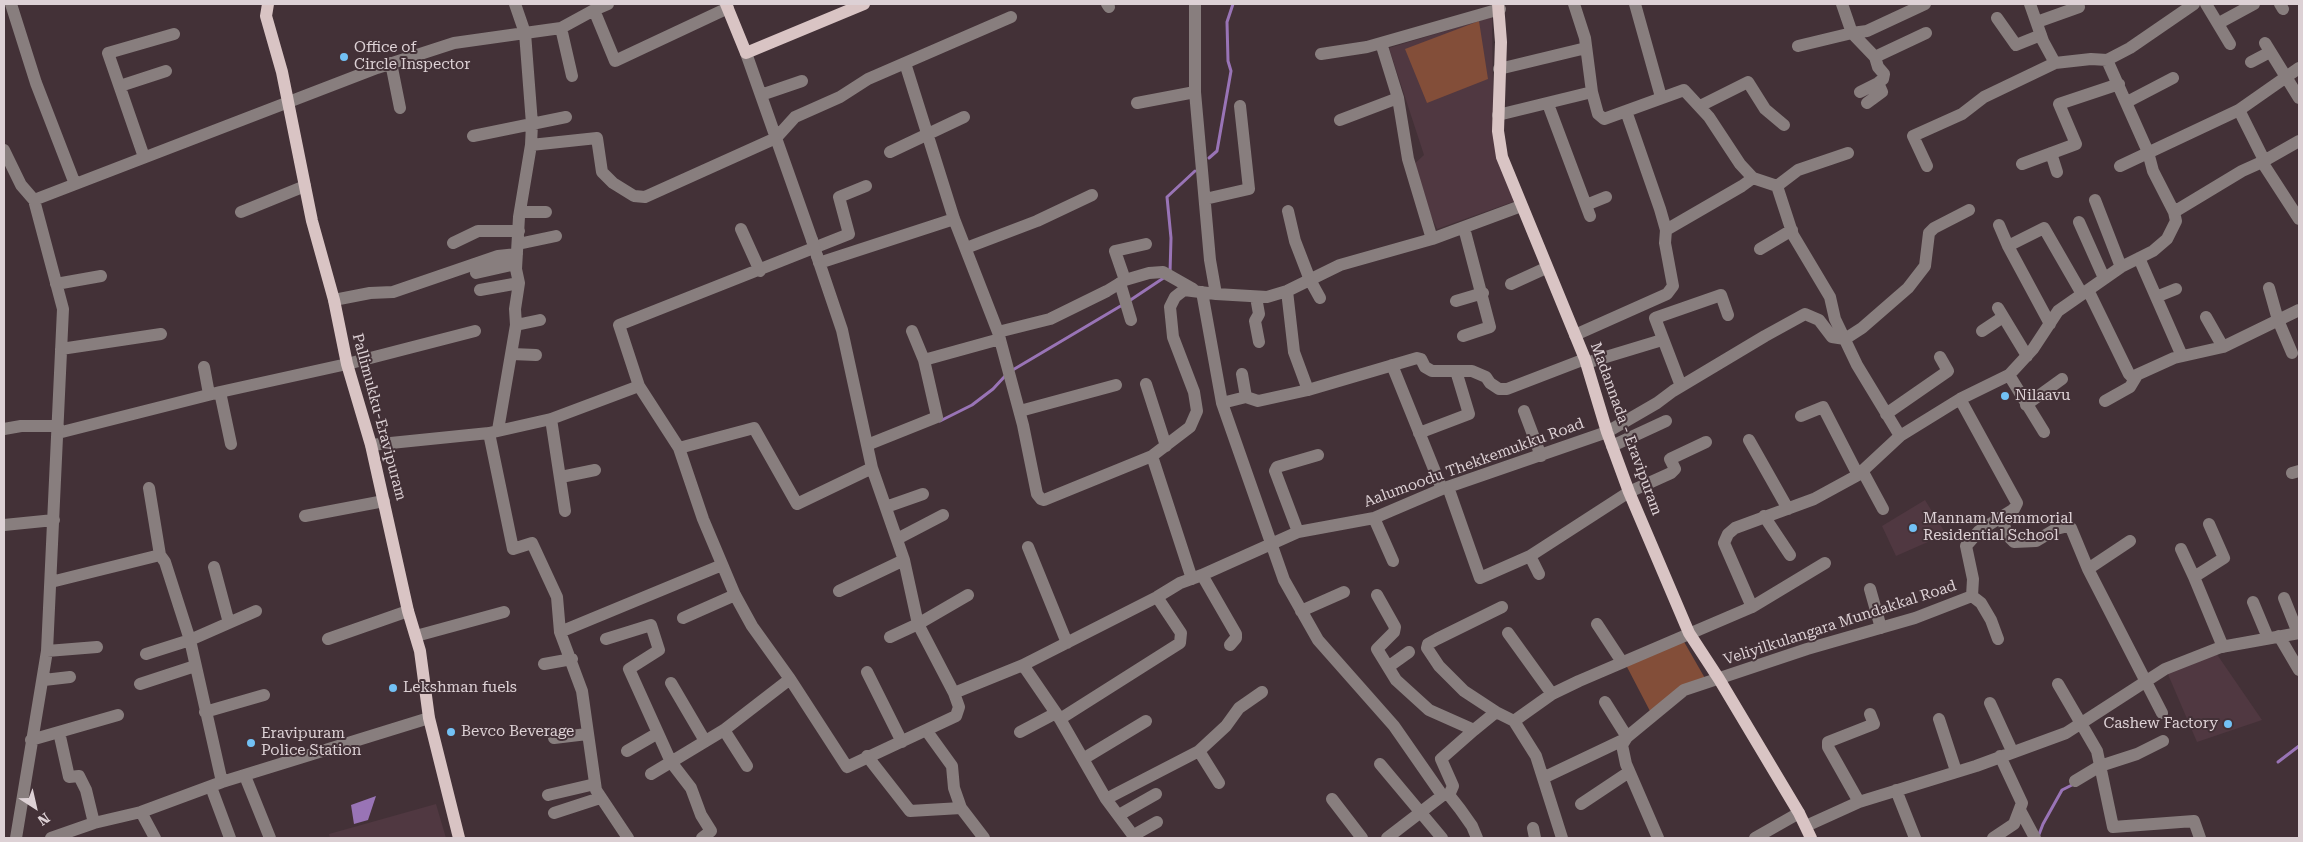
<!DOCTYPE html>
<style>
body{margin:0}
#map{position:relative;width:2303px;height:842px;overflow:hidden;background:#433137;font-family:"Roboto Serif",serif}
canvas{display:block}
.frame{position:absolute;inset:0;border:5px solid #ddd1d5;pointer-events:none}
.north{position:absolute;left:10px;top:782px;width:50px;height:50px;-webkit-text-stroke:4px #433137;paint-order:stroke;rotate:145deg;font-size:14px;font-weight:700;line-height:20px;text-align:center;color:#ddd1d5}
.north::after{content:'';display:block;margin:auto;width:18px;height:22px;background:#ddd1d5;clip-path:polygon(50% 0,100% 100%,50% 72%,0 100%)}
</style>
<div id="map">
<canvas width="2303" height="842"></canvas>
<div class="frame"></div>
<div class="north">N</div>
</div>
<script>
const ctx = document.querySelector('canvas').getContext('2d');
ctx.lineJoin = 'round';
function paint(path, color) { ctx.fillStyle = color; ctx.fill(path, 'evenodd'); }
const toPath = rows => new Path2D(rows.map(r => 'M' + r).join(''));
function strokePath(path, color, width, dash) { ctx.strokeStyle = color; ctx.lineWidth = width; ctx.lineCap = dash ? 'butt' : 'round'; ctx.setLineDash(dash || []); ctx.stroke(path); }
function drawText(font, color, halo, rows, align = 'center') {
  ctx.font = font + ' "Roboto Serif",serif'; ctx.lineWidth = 4; ctx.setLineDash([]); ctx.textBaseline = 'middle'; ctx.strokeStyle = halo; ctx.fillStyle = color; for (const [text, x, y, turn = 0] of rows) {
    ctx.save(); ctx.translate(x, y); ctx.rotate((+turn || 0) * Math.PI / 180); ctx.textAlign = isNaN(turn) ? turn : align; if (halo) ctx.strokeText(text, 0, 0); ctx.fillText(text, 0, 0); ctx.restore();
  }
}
const built = toPath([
 [1492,17,1493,96,1518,200,1437,229,1410,168,1424,155,1389,48],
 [1925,500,1946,534,1896,556,1882,526],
 [2216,653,2262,720,2197,742,2167,672],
 [436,804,446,838,330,838,329,834]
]);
const green = toPath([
 [1479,21,1488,79,1427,103,1405,49],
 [1683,640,1706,680,1651,713,1626,665]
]);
const water = toPath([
 [376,796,368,820,354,824,351,805]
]);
const stream = toPath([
 [1209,158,1217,151,1231,71,1228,61,1227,22,1233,4],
 [1170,273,1171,238,1167,197,1195,171],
 [1129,301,1165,277],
 [1011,371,1124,304],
 [940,421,972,405,993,389,1006,375],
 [2278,762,2299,746],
 [2038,837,2043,824,2062,790,2074,784]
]);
const minor = toPath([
 [11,4,36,83,75,184],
 [1107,4,1109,7],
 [1195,4,1195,92,1210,260,1216,294,1267,297,1287,291,1340,265,1432,239,1521,206],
 [1574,4,1585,38,1592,92],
 [1635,4,1661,97],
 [1842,4,1852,33,1867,31,1925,4],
 [2030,4,2043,41,2055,63,2091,59,2107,60,2148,152,2153,171,2174,212],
 [2206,4,2230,44],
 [2280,4,2283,9],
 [594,10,608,4],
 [1997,18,2016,45,2041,35],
 [2037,22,2079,7],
 [2219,23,2254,4],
 [561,28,572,76],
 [1381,43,1398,98,1408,159,1432,239],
 [2265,43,2299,98],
 [1798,46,1852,33,1875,57,1878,67,1884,74,1883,79,1878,83,1860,92],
 [746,53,812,240],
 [1321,54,1367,47,1500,9],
 [1875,57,1926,33],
 [2107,60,2130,48,2194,4],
 [2251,62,2270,52],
 [391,63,400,108],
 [905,63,954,219,998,332,1023,425,1037,494,1041,499,1044,500,1152,456,1190,427,1197,411,1194,392,1173,337,1170,307,1175,297,1184,290,1216,294],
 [1499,69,1586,48],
 [120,86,166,71],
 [761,95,802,81],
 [2127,102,2173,78],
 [1137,103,1195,92],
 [1867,103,1882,92,1878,83],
 [1548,104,1590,216],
 [1700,106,1748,82,1765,109,1784,125],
 [2239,110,2264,160],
 [1498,115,1592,92,1598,114,1604,119,1684,90,1709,117,1740,164,1753,178,1777,186,1793,235,1830,297,1835,319,1857,365,1900,436],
 [1340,120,1398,98],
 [473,136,566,117],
 [531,145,532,124,525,33,561,28,594,10,615,61,728,8],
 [4,150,21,185,34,200],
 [890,152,964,117],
 [2051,153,2057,172],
 [144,157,108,53,174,34],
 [2262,162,2299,219],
 [2022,164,2076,144,2059,104,2119,84],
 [1927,166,1913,136,1962,114,1984,97,2055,63],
 [2120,166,2239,110,2299,68],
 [1777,186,1798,170,1848,153],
 [1205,199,1249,189,1240,106],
 [2095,200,2121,267],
 [1586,205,1606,197],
 [1288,211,1295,241,1310,280,1320,298],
 [241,212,305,186],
 [520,212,546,212],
 [2079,222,2104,278],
 [1999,225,2008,246,2050,324],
 [741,229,760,271],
 [1666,230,1742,186,1753,178],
 [453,243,478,231,519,231],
 [518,244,556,236],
 [2008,246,2044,228,2082,294],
 [966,248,1037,221,1092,195],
 [1760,249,1792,230],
 [817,256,842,330,872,468,904,560,918,624,954,693,1023,665,1157,597,1180,583,1202,575,1298,532,1374,518,1442,489,1607,432,1657,403,1673,391,1765,336,1805,314,1819,320,1832,337,1845,339,1862,328,1908,288,1925,266,1929,233,1934,228,1969,210],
 [2139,258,2182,356],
 [819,263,954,219],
 [476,273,516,264],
 [1125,280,1115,251,1146,244],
 [1120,283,1131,320],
 [56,284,101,276],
 [1511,284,1546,268],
 [2269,288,2278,320,2292,353],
 [480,290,519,283],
 [2088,290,2129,374,2132,377,2174,358,2223,347,2299,310],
 [1287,291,1294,352,1308,390],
 [1202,292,1222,403,1284,580,1318,640,1394,726,1442,795],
 [1256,297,1259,314,1255,321,1259,342],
 [2156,297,2176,289],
 [334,300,370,293,393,292,498,256,517,254],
 [1456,301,1483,293],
 [1998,308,2027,356],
 [2206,317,2223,347],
 [516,325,540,320],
 [912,331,924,360],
 [1982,331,2003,317],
 [998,332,1050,319,1107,291,1125,280,1149,273,1163,272,1193,289],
 [1575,335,1667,294,1673,286,1665,243,1666,230,1660,209,1626,111],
 [1463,336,1490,327,1464,228],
 [61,349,161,334],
 [512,354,536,355],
 [1586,363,1662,340],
 [1392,365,1442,489],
 [204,367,209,394],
 [1242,374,1246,397],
 [2009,375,2044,432],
 [1146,384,1166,446],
 [639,386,619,325,849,234,839,197,866,186],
 [1681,386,1655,318,1721,295,1728,315],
 [220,392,231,444],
 [2105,401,2130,387,2136,377],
 [1222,403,1246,397,1258,401,1308,390,1417,358,1421,359,1425,367,1432,371,1472,371,1486,377,1490,383,1499,389,1507,389,1585,359],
 [2026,405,2062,379],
 [1020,411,1116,385],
 [1524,411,1541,456],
 [1886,414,1948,371,1940,357],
 [1801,416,1823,407,1858,475],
 [551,419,565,511],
 [4,429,21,426,58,426],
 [498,430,516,325,515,309,519,283,516,269,519,217,531,145,597,138,602,172,613,183,634,196,645,197,776,138,795,117,840,97,868,79,1011,17],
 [58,433,220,392,347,364,475,331],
 [489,433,513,549,532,543,557,597,560,632,582,691,596,790,628,838],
 [1419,433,1469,414,1456,371],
 [1749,440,1788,509],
 [371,445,489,433,551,419,639,386,679,448,754,428,797,504,872,468],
 [867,445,937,417,924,360,1000,339],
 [1612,446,1666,421],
 [679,448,703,519,735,595,752,626,790,679],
 [1152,456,1192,579],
 [1863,472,1883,509],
 [2292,473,2299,471],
 [561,477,595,470],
 [1448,487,1480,578,1530,556,1629,492,1671,473,1675,469,1670,459,1706,442],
 [149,488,160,555],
 [886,507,923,494],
 [305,516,384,501],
 [1764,516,1790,555],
 [2002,517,2007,535,2014,542,2036,541,2056,529,2068,526,2071,528,2088,569,2162,713],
 [1374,518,1393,561],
 [2209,524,2224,558,2194,577,2223,647],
 [4,525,54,520],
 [1298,532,1275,471,1277,467,1318,455],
 [897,539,943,515],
 [1028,547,1067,643],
 [2181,549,2194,577],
 [1530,556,1539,574],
 [214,567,229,623],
 [2088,569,2130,541],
 [1202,575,1236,634,1236,638,1230,645],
 [51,582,160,555,165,562,190,640,222,782],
 [1870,589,1881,628],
 [839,591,904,560],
 [1377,595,1395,627,1394,632,1377,649,1396,680,1429,710,1474,730,1496,712,1514,721],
 [1972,596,1981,603,1991,620,1998,639],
 [2284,598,2298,633],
 [2253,602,2268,638],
 [1752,607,1825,563],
 [1301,611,1344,592],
 [683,618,735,595],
 [1597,624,1622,662],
 [560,632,722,565],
 [1508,633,1552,694],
 [416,636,504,612],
 [2279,636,2299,670],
 [890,637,918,624,968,595],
 [328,639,408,611],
 [606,639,651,625,659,650,629,669,671,762,651,774],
 [47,651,97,647],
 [146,654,190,640,256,611],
 [544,664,572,659],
 [1023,665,1060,719,1106,799,1135,838],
 [1388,667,1409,652],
 [867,672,902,742],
 [44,680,70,677],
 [671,683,705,741],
 [140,684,195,666],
 [2058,684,2097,751,2113,827,2194,821,2200,838],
 [1605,702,1627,737],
 [1990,703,2012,751],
 [205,712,264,695],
 [1496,712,1464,691,1439,666,1427,648,1428,644,1437,639,1502,607],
 [1060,719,1180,643,1181,633,1157,597],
 [1939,719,1956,771],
 [724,730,747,766],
 [926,730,952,766,954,788,961,808,984,838],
 [59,732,69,777,79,776,86,790,94,823],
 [1020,732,1056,713],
 [554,738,587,734],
 [31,740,118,715],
 [627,751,658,733],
 [1199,751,1219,783],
 [867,756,910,811,961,808],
 [1083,759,1146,721],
 [1380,764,1442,838],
 [245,776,270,838],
 [1543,778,1623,740],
 [2075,781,2100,766,2137,754,2163,741],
 [211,787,230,838],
 [1896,790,1915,838],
 [548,795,595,784],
 [1449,795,1453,786,1441,759,1474,730],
 [1106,799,1199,751,1226,726,1239,708,1262,692],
 [1332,799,1362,838],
 [1859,802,1828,747,1828,742,1874,724,1870,714],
 [1581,804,1629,772],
 [2020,810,2035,838],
 [141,812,155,838],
 [554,813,600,798],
 [1119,815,1156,794],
 [1806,826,1859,802,1976,766,2066,733,2165,669,2221,647,2299,633],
 [1533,828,1535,838],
 [1134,835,1157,822],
 [16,838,47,651,63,309,34,200,377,68,454,43,525,33,515,4],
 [51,838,94,823,141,812,222,782,429,718],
 [702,838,711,831,701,815,691,788,671,762,724,730,790,679,847,767,956,716,959,707,954,693],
 [1387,838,1443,795,1449,795,1460,809,1472,826,1477,838],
 [1562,838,1536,756,1514,721,1552,694,1579,681,1752,607,1724,543,1728,534,1735,528,1814,499,1858,475,1900,436,1960,399,2009,375,2033,349,2058,311,2121,267,2153,251,2167,239,2176,221,2174,212,2242,171,2262,162,2299,141],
 [1658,838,1626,764,1622,745,1627,737,1684,690,1807,649,1915,618,1972,596,1973,579,1966,546,1979,531,2014,509,2017,503,1960,399],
 [1755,838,1799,813],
 [1993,838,2014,824,2022,803,2000,756]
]);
const major = toPath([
 [268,4,266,16,282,72,312,221,334,300,347,364,371,445,408,611,420,651,429,718,459,838],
 [726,4,746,53,864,4],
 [1498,4,1501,42,1498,131,1502,157,1585,359,1607,432,1629,492,1689,633,1719,679,1799,813,1811,838]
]);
const minorBridge = toPath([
 [812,240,817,256]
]);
const markers = [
 [344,57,5,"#72c1f5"],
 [2005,396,5,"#72c1f5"],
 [1913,528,5,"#72c1f5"],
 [393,688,5,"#72c1f5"],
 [2228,724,5,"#72c1f5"],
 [451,732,5,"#72c1f5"],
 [251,743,5,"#72c1f5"]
];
const poiNames = [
 ["Office of",354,48],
 ["Circle Inspector",354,65],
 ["Nilaavu",2015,396],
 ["Mannam Memmorial",1923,519],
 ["Residential School",1923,536],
 ["Lekshman fuels",403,688],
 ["Cashew Factory",2218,724,"right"],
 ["Bevco Beverage",461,732],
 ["Eravipuram",261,734],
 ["Police Station",261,751]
];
const streetNames = [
 ["Pallimukku-Eravipuram",379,417,75],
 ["Madannada - Eravipuram",1626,429,70],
 ["Aalumoodu Thekkemukku Road",1474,463,-20],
 ["Veliyilkulangara Mundakkal Road",1840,623,-18]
];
paint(built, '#503841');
paint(green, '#834e39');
paint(water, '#9974b6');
strokePath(stream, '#9974b6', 3);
strokePath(minor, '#887e7e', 12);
strokePath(major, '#d9c4c4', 12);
strokePath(minorBridge, '#887e7e', 12);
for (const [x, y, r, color] of markers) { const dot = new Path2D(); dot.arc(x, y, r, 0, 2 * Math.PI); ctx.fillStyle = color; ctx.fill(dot); strokePath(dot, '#433137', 2); }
drawText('15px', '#ddd1d5', '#433137', poiNames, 'left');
drawText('15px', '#ddd1d5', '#433137', streetNames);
</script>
